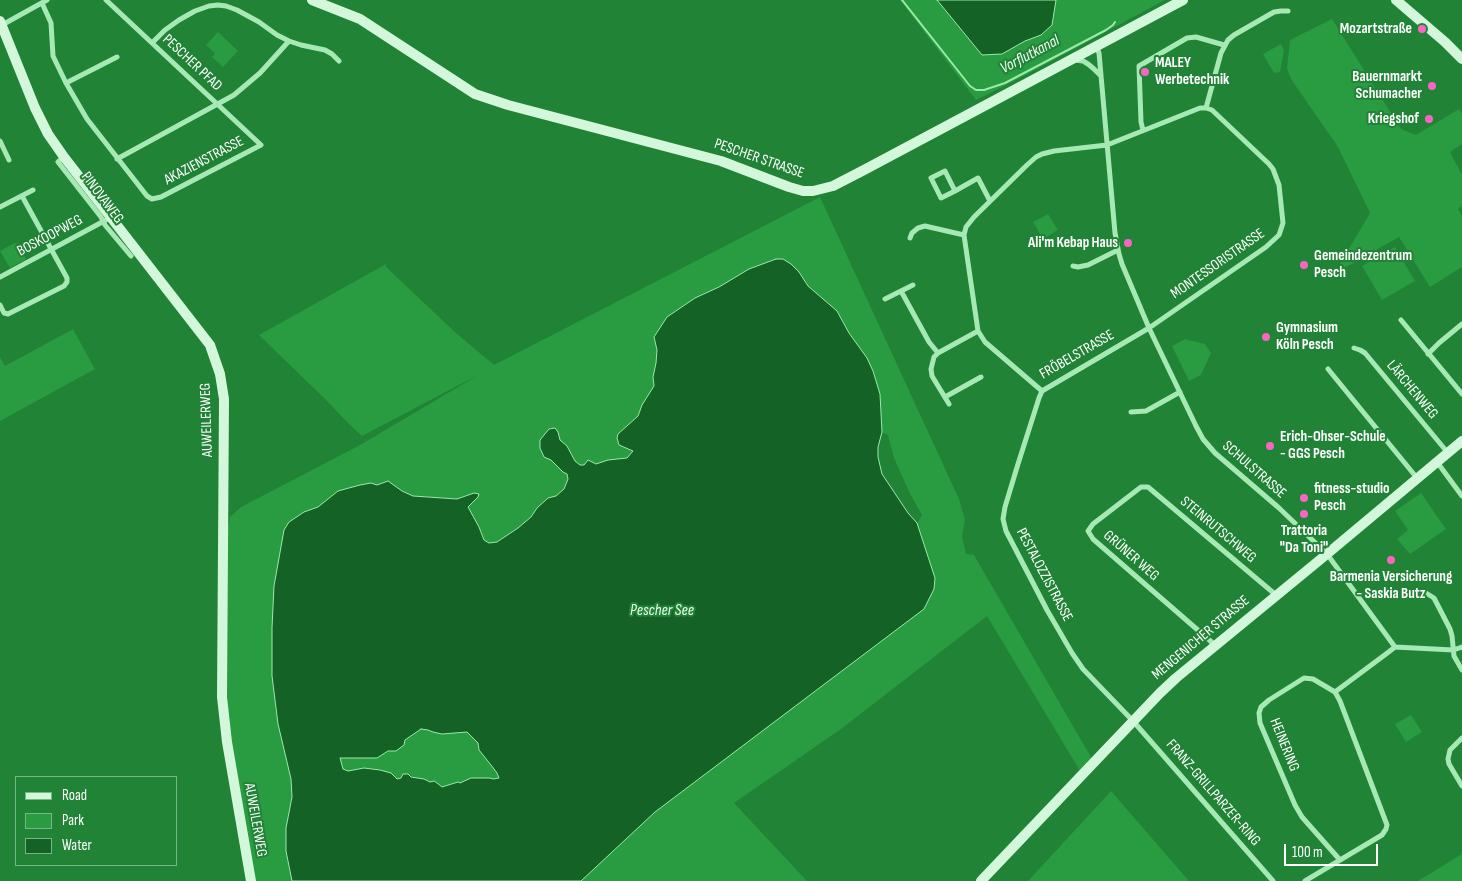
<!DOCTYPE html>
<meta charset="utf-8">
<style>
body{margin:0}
#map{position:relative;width:1462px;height:881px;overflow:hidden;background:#208336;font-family:"Sofia Sans Condensed",sans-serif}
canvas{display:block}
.legend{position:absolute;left:15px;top:776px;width:162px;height:90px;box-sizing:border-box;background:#208336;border:1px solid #79b586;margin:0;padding:6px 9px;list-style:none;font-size:15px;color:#fff}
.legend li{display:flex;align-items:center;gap:10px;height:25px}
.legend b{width:25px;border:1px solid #79b586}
.scale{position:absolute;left:1284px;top:844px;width:94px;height:22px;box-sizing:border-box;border:2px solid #fff;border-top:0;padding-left:6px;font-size:15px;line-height:18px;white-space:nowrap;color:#fff;-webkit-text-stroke:4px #208336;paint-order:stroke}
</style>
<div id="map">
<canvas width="1462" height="881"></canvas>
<ul class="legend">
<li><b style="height:6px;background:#d2f7da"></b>Road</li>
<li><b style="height:14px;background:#299b41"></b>Park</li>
<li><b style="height:14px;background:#156227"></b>Water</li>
</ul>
<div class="scale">100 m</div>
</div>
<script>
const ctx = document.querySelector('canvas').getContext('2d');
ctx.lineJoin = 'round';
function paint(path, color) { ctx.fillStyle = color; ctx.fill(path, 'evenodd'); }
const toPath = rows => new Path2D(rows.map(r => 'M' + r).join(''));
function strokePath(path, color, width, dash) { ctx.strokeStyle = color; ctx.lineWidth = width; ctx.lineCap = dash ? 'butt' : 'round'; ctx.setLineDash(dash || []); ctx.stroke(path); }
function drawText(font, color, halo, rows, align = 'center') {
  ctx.font = font + ' "Sofia Sans Condensed",sans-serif'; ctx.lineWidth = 4; ctx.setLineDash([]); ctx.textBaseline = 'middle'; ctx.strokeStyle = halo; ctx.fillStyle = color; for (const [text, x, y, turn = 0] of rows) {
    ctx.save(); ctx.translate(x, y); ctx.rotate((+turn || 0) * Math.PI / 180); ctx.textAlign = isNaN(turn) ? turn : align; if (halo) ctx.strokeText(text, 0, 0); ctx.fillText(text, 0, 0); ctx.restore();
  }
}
const green = toPath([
 [900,0,937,0,982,55,1002,54,1025,41,1041,35,1052,25,1056,0,1165,0,1018,79,976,100],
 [1332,19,1401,129,1416,135,1459,109,1462,114,1462,144,1450,152,1462,175,1462,206,1458,209,1462,216,1462,267,1430,287,1399,237,1334,274,1370,213,1338,147,1291,79,1287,68,1290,40],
 [218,32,238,51,223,67,212,57,215,53,206,45],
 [1281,44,1284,50,1283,56,1280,72,1274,73,1263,54],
 [820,197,959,499,965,520,962,536,966,554,974,555,1092,759,1080,771,987,616,841,729,734,803,807,881,581,881,655,812,924,609,935,578,917,523,922,515,910,494,894,458,888,435,882,432,880,394,873,371,867,358,849,333,837,311,808,286,799,272,791,264,719,287,695,298,667,317,654,337,657,349,656,363,653,377,654,386,642,405,638,416,618,434,619,445,633,452,627,458,608,460,596,464,580,465,575,461,572,454,567,446,560,440,558,432,555,428,544,457,551,460,563,472,567,474,568,479,564,489,556,496,548,498,537,508,531,517,518,528,497,542,489,543,484,540,479,527,468,507,478,497,466,495,457,499,413,496,402,491,388,481,377,485,371,483,360,485,338,491,318,507,304,512,284,530,274,586,272,628,272,676,278,724,291,779,292,797,286,828,286,851,292,881,254,881,231,743,225,686,226,536,230,517,241,507,360,445,480,374,362,436,349,424,325,399,259,335,386,264,386,267,456,333,494,365],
 [1048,214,1058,230,1043,239,1033,222],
 [15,243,18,244,26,259,10,268,0,251],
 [1395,247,1415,281,1382,300,1362,266],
 [73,329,95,369,0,421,0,357,5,366],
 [1185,339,1205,344,1211,353,1201,375,1189,381,1172,346],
 [1421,493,1446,529,1410,554,1397,539,1408,530,1395,511],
 [1411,715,1422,732,1406,742,1395,724],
 [421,729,428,729,433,732,442,734,467,732,478,743,479,750,491,765,497,773,499,778,492,779,490,778,471,778,460,783,458,782,442,787,437,783,430,782,424,779,411,776,410,775,402,775,401,778,397,779,391,773,380,770,364,768,348,771,343,769,340,758,376,758,405,743,405,740],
 [1111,791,1189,881,1028,881],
 [1462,854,1462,881,1418,881]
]);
const water = toPath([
 [937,0,1056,0,1052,25,1041,35,1025,41,1002,54,982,55,937,0],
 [776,259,783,259,791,264,799,272,808,286,837,311,849,333,867,358,873,371,880,394,882,432,878,447,878,457,882,474,908,513,917,523,935,578,934,589,924,609,655,812,581,881,292,881,286,851,286,828,292,797,291,779,278,724,272,676,272,628,274,586,284,530,289,522,304,512,318,507,338,491,360,485,371,483,377,485,388,481,402,491,413,496,457,499,474,493,479,494,478,497,468,507,479,527,484,540,489,543,497,542,518,528,531,517,537,508,548,498,556,496,564,489,568,479,567,474,563,472,551,460,544,457,540,448,540,440,549,429,555,428,558,432,560,440,567,446,575,461,580,465,584,465,588,460,596,464,608,460,627,458,633,451,619,445,617,438,618,434,638,416,642,405,654,386,653,377,656,363,657,350,654,337,667,317,695,298,719,287,749,269,776,259],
 [421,729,428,730,433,732,442,734,467,732,478,743,479,750,491,765,497,773,499,778,493,779,490,778,471,778,460,783,458,782,442,787,437,783,434,781,430,782,424,779,411,777,408,774,403,774,401,778,397,779,391,773,380,770,364,768,348,771,343,769,340,758,377,758,388,751,396,751,404,745,405,740,421,729]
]);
const stream = toPath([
 [902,0,970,86,976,90,984,90,1005,83,1106,30,1113,25,1115,22]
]);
const street = toPath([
 [42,3,51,23,53,56,66,83,87,119,147,196,152,199,161,197,261,145,106,0],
 [2,25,47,0],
 [152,43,165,30,179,20,195,11,209,6,218,5,226,6,237,10,259,22,277,35,289,41,301,45,325,50,332,54,339,61],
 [1096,46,1099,53,1115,233,1119,254,1122,264,1149,328,1196,426,1203,439,1215,453,1279,508,1327,554,1395,647,1386,654,1335,692,1313,679,1304,678,1269,700,1261,707,1259,713,1260,723,1295,805,1302,817,1340,860],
 [1075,60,1083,61,1088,64,1094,69,1101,76],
 [66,83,117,57],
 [1206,108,1221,53,1228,40,1234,35,1274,12,1281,11,1288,11],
 [1143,130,1141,122,1139,66,1187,38,1196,37,1224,45],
 [0,141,9,160],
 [64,157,58,162,101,217,105,225,131,256],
 [117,159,234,95,260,73,289,41],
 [955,191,941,198,931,178,945,171,955,191,978,178,990,201],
 [0,207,33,190],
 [910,238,912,233,918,228,925,226,964,235],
 [1073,266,1078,267,1088,265,1118,250],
 [0,277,106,220],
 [901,291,929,342,938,353],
 [885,299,913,285],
 [0,305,4,313,8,314,64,286,67,282,67,278,22,196],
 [1401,320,1462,394],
 [1354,348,1360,350,1365,353,1448,453],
 [1428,354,1439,343,1462,324],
 [1328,369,1417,478],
 [1042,391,985,342,978,331,964,235,966,227,974,217,1027,165,1036,157,1042,154,1054,151,1107,145,1200,108,1206,108,1212,110,1269,164,1273,169,1279,185,1283,223,1279,235,1266,247,1149,328,1042,391,1039,398,1018,464,1005,507,1003,519,1006,531,1047,610,1072,653,1083,669,1133,721,1273,881],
 [945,397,981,377],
 [949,404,932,376,931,369,934,357,938,353,978,331],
 [1131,412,1146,411,1180,392],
 [1437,462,1462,496],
 [1426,593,1434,598,1450,629,1452,636,1454,656,1462,670],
 [1215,645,1093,539,1088,531,1093,524,1141,487,1148,487,1276,595],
 [1395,647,1453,650,1462,647],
 [1462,738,1450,750,1448,759,1449,764,1462,786],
 [1305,881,1382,835,1386,829,1387,825,1340,701,1335,692]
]);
const secondary = toPath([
 [312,0,360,19,475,94,508,105,721,161,789,187,803,191,813,191,833,186,864,170,1183,0],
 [1396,0,1445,42,1462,59],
 [0,21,35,108,48,134,64,157,210,345,220,374,224,399,222,697,227,742,251,881],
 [981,881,1160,693,1176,678,1327,554,1462,441]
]);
const markers = [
 [1422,29,5,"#f767c1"],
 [1145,72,5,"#f767c1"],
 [1432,86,5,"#f767c1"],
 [1429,119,5,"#f767c1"],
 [1128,243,5,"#f767c1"],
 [1304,265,5,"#f767c1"],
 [1266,337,5,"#f767c1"],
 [1270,446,5,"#f767c1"],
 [1304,498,5,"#f767c1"],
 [1304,514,5,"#f767c1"],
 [1391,560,5,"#f767c1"]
];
const poiNames = [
 ["Mozartstraße",1412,29,"right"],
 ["MALEY",1155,63],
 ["Werbetechnik",1155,80],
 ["Bauernmarkt",1422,77,"right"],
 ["Schumacher",1422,94,"right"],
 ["Kriegshof",1419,119,"right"],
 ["Ali'm Kebap Haus",1118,243,"right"],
 ["Gemeindezentrum",1314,256],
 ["Pesch",1314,273],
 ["Gymnasium",1276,328],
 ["Köln Pesch",1276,345],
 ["Erich-Ohser-Schule",1280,437],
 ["- GGS Pesch",1280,454],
 ["fitness-studio",1314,489],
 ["Pesch",1314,506],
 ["Trattoria",1304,531,"center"],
 ["\"Da Toni\"",1304,548,"center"],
 ["Barmenia Versicherung",1391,577,"center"],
 ["- Saskia Butz",1391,594,"center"]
];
const streetNames = [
 ["PESCHER PFAD",192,63,43],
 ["PESCHER STRASSE",759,159,19],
 ["AKAZIENSTRASSE",204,161,-28],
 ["PINOVAWEG",102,198,53],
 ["BOSKOOPWEG",50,236,-28],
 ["MONTESSORISTRASSE",1218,264,-35],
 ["FRÖBELSTRASSE",1077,355,-30],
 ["LÄRCHENWEG",1412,390,50],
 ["AUWEILERWEG",207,420,-92],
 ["SCHULSTRASSE",1254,470,41],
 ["STEINRUTSCHWEG",1218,530,40],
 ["GRÜNER WEG",1131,556,41],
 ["PESTALOZZISTRASSE",1044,575,62],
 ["MENGENICHER STRASSE",1201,638,-40],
 ["HEINERING",1284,745,68],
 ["FRANZ-GRILLPARZER-RING",1213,793,49],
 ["AUWEILERWEG",255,820,80]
];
const waterNames = [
 ["Vorflutkanal",1030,55,-28],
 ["Pescher See",662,611]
];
paint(green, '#299b41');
paint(water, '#156227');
strokePath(water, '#9aeaaa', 1);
strokePath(stream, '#9aeaaa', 2);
strokePath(street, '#a7e9b5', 5);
strokePath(secondary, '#d2f7da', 10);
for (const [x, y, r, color] of markers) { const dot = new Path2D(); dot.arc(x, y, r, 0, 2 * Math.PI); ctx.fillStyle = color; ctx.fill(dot); strokePath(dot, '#208336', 2); }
drawText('bold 15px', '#fff', '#208336', poiNames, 'left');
drawText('15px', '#fff', '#208336', streetNames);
drawText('italic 16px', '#f0fcf2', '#208336', waterNames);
</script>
